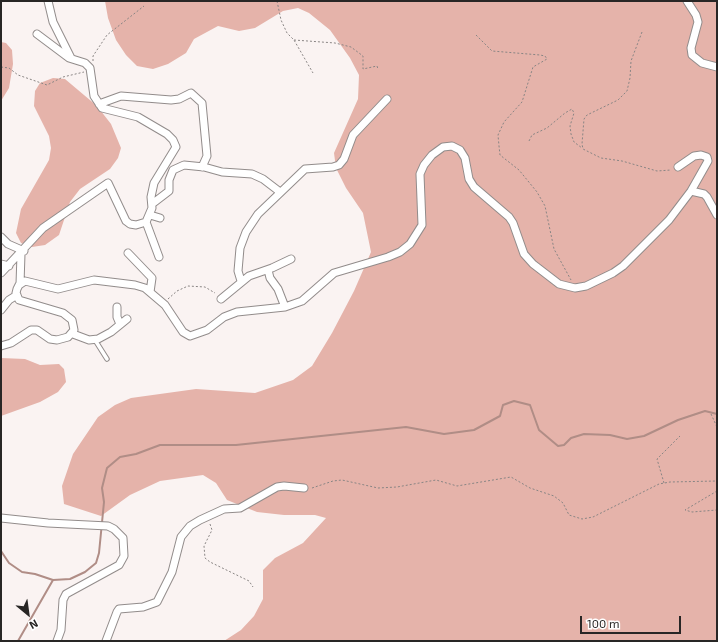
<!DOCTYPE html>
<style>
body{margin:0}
#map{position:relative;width:718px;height:642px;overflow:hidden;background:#faf3f2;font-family:"Exo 2",sans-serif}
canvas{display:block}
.frame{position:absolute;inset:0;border:2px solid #282625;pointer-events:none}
.north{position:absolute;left:8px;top:594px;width:40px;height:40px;-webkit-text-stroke:3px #fff;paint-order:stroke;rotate:151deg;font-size:11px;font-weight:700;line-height:16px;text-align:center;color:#282625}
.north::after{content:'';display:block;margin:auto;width:14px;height:18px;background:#282625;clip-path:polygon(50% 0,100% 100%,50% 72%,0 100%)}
.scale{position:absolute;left:580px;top:616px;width:101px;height:18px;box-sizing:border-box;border:2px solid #282625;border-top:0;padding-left:5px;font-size:12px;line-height:14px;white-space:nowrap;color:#282625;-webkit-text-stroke:3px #fff;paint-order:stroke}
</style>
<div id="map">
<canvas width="718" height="642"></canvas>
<div class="frame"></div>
<div class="north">N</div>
<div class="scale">100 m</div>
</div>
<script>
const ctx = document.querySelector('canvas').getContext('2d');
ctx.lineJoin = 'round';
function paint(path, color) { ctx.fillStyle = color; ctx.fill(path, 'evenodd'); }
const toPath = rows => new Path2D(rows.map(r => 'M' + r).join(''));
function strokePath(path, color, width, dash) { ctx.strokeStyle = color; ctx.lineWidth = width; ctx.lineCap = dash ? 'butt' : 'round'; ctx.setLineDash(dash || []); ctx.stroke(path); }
const forest = toPath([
 [105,1,717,1,717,641,224,641,241,630,254,616,263,599,263,570,275,558,303,543,326,518,315,515,284,515,257,512,227,500,216,483,203,475,160,481,130,495,101,516,64,504,62,486,73,454,98,417,115,405,131,398,196,389,255,393,293,380,312,366,332,333,354,291,371,252,363,213,346,188,336,168,334,153,358,99,359,75,350,58,330,30,309,13,298,8,283,11,255,28,239,31,218,26,194,39,186,53,168,64,153,69,137,66,126,55,116,40,108,18],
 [1,42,6,43,12,50,13,64,9,88,1,101],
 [53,78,65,79,97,106,111,124,121,148,118,158,110,169,80,189,70,202,59,235,45,245,32,247,21,243,16,233,21,209,49,160,51,148,49,136,34,106,35,91,40,83],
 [1,358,25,359,40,365,59,364,64,369,66,382,58,392,40,402,1,416]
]);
const stream = toPath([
 [1,551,9,563,22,572,35,574,53,580,70,579,85,572,96,563,99,553,104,502,102,488,107,468,120,457,136,454,160,445,236,445,406,427,444,434,474,430,500,416,503,405,514,401,530,405,539,430,558,446,564,445,571,438,584,434,610,435,627,439,644,436,678,420,705,411,717,414],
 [18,641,53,580]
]);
const path = toPath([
 [277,1,281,20,287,33,294,40,313,73],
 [642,32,631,61,630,78,627,91,618,100,587,115,584,119,582,144,583,149,601,158,622,161,657,171,671,170],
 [476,35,492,51,540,55,545,56,547,59,533,67,522,102,504,122,498,135,499,146,500,155,519,170,537,192,545,206,554,249,571,280],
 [294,40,335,43,351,47,363,56,363,69,377,66,378,69],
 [93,61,93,56,107,35,144,6],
 [1,67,9,68,18,75,47,85,63,77,84,72],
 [529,141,532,135,547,128,565,113,572,109,574,113,570,126,571,134,574,142,582,148],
 [168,299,177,291,188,286,205,287,215,293],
 [711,414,717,427],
 [664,483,657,459,680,436],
 [312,488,333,481,342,480,378,488,397,487,436,480,457,486,511,477,530,488,554,496,563,503,569,515,582,519,593,517,659,484,670,482,717,481],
 [717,491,685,510,692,512,717,510],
 [210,524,212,530,204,546,205,558,210,562,249,581,253,587]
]);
const service = toPath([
 [95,340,107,359]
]);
const minor = toPath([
 [48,1,53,22,71,58],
 [687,1,696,15,698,22,691,48,692,55,702,63,717,67],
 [99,104,121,96,171,100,179,99,191,93,202,103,207,156,202,167],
 [691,191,704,194,707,197,717,215],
 [152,204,169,191,169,180,173,170,184,165,204,167,222,172,252,174,263,179,280,192],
 [150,215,160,218],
 [146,222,159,257],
 [1,237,8,244,24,251],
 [128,253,152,278,150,292],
 [1,264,9,266],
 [268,270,270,278,278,289,285,307],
 [1,273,43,228,108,183,126,221,130,224,136,225,146,222,152,208,151,197,154,183,176,147,173,140,167,134,138,117,102,108,94,96,90,68,85,63,69,58,37,34],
 [241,281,238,271,240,248,246,232,258,214,305,169,333,167,339,165,344,159,353,135,387,99],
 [20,284,21,254],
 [221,299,249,276,272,268,291,259],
 [117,307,117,317,120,324],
 [1,310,9,300,17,295],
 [73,334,89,340,98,339,111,332,127,319],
 [1,346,11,343,31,330,37,330,50,339,57,340,68,337,74,330,72,320,63,313,19,300,16,293,17,289,19,285,25,281,58,289,94,280,135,285,145,288,165,305,183,332,190,336,207,330,224,317,237,312,285,307,302,301,334,273,388,257,400,252,410,244,422,225,420,174,424,165,432,155,443,147,452,146,460,150,465,158,469,179,474,187,509,217,513,223,524,254,533,264,559,284,575,288,586,286,613,273,623,266,669,220,691,191,708,161,707,157,701,155,694,156,678,167],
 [1,518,48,523,108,526,114,529,123,538,124,556,119,565,66,594,63,600,61,630,57,641],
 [106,641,117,612,119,609,143,607,157,602,172,572,181,537,190,526,200,520,224,509,240,508,277,487,284,486,304,488]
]);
paint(forest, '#e5b3aa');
strokePath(stream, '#b08d86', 2);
strokePath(service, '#928c8b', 5.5);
strokePath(minor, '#928c8b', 9);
strokePath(path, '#898584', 1, [2, 2]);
strokePath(service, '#fff', 3.5);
strokePath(minor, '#fff', 7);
</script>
